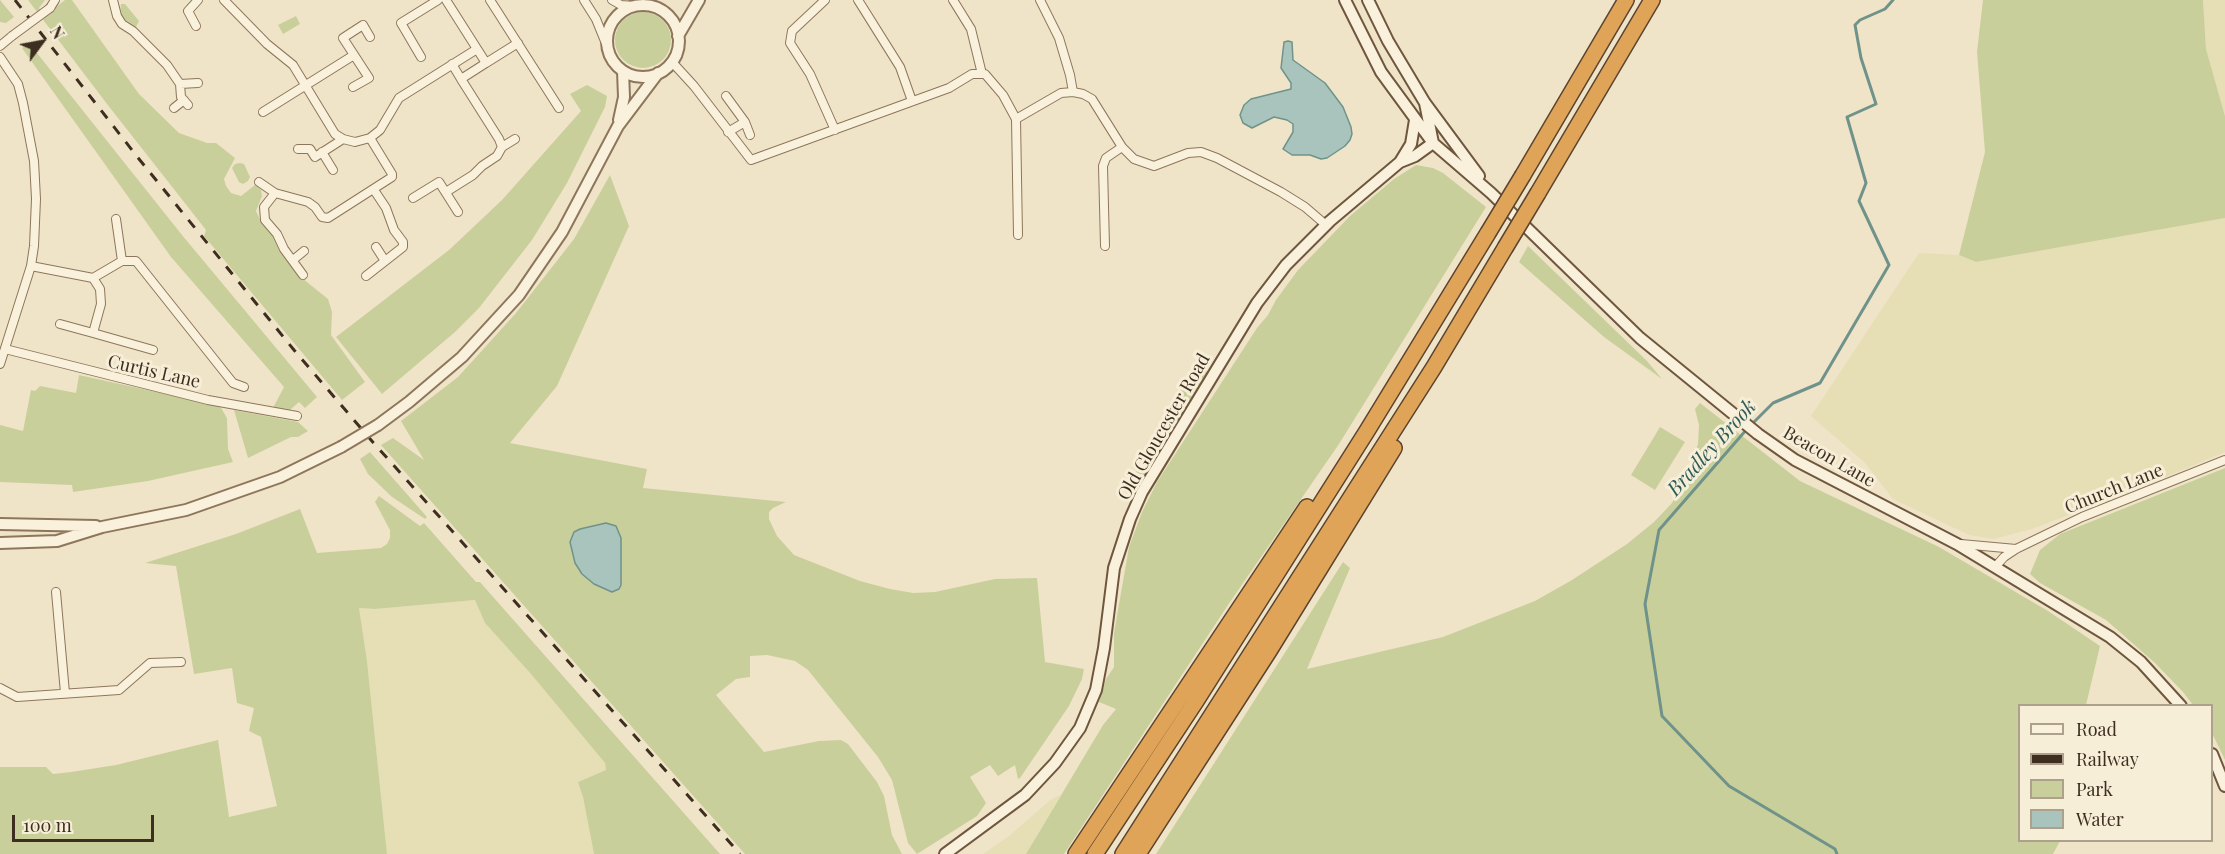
<!DOCTYPE html>
<style>
body{margin:0}
#map{position:relative;width:2225px;height:854px;overflow:hidden;background:#f0e4c8;font-family:"Playfair Display",serif}
canvas{display:block}
.legend{position:absolute;left:2018px;top:704px;width:195px;height:138px;box-sizing:border-box;background:#f7eed8;border:2px solid #ada18e;margin:0;padding:8px 10px;list-style:none;font-size:18px;color:#3d2e20}
.legend li{display:flex;align-items:center;gap:12px;height:30px}
.legend b{width:30px;border:2px solid #ada18e}
.north{position:absolute;left:12px;top:12px;width:60px;height:60px;-webkit-text-stroke:4px #f7eed8;paint-order:stroke;rotate:58deg;font-size:16px;font-weight:700;line-height:24px;text-align:center;color:#3d2e20}
.north::after{content:'';display:block;margin:auto;width:21px;height:27px;background:#3d2e20;clip-path:polygon(50% 0,100% 100%,50% 72%,0 100%)}
.scale{position:absolute;left:12px;top:815px;width:142px;height:27px;box-sizing:border-box;border:3px solid #3d2e20;border-top:0;padding-left:8px;font-size:18px;line-height:21px;white-space:nowrap;color:#3d2e20;-webkit-text-stroke:4px #f7eed8;paint-order:stroke}
</style>
<div id="map">
<canvas width="2225" height="854"></canvas>
<ul class="legend">
<li><b style="height:8px;background:#faf1dc"></b>Road</li>
<li><b style="height:8px;background:#3d2e20"></b>Railway</li>
<li><b style="height:16px;background:#c9cf9b"></b>Park</li>
<li><b style="height:16px;background:#a9c4bc"></b>Water</li>
</ul>
<div class="north">N</div>
<div class="scale">100 m</div>
</div>
<script>
const ctx = document.querySelector('canvas').getContext('2d');
ctx.lineJoin = 'round';
function paint(path, color) { ctx.fillStyle = color; ctx.fill(path, 'evenodd'); }
const toPath = rows => new Path2D(rows.map(r => 'M' + r).join(''));
function strokePath(path, color, width, dash) { ctx.strokeStyle = color; ctx.lineWidth = width; ctx.lineCap = dash ? 'butt' : 'round'; ctx.setLineDash(dash || []); ctx.stroke(path); }
function drawText(font, color, halo, rows, align = 'center') {
  ctx.font = font + ' "Playfair Display",serif'; ctx.lineWidth = 6; ctx.setLineDash([]); ctx.textBaseline = 'middle'; ctx.strokeStyle = halo; ctx.fillStyle = color; for (const [text, x, y, turn = 0] of rows) {
    ctx.save(); ctx.translate(x, y); ctx.rotate((+turn || 0) * Math.PI / 180); ctx.textAlign = isNaN(turn) ? turn : align; if (halo) ctx.strokeText(text, 0, 0); ctx.fillText(text, 0, 0); ctx.restore();
  }
}
const farmland = toPath([
 [2203,0,2225,0,2225,116,2206,49],
 [2225,218,2225,452,2142,487,2032,529,1993,539,1969,535,1893,499,1865,463,1811,416,1919,253,1959,255,1976,262],
 [475,600,485,623,531,674,605,763,606,770,578,782,583,797,594,854,387,854,367,661,359,608,375,609],
 [1061,794,1026,854,983,854,1009,836,1049,801]
]);
const green = toPath([
 [0,0,14,17,6,23,0,22],
 [28,0,45,0,39,8,45,16,65,0,72,0,139,94,179,133,207,143,216,143,235,158,224,179,226,186,231,193,241,196,255,185,261,190,262,196,256,211,261,222,275,237,276,243,297,274,328,299,332,312,331,335,365,382,342,400,204,236,206,230,107,104],
 [1983,0,2203,0,2206,49,2225,116,2225,218,1976,262,1959,255,1985,152,1977,52],
 [121,4,125,4,139,21,136,27,124,19,120,12],
 '615 40a28 28 0 1 1 56 0a28 28 0 1 1-56 0Z',
 [296,16,300,24,283,34,278,25],
 [29,43,182,235,317,397,305,408,299,402,290,410,273,408,284,387,171,257,22,48],
 [587,85,607,96,605,107,567,183,532,240,479,308,455,332,382,394,336,337,449,250,502,200,581,111,570,94],
 [240,163,244,164,250,177,248,181,243,184,239,182,232,168,235,164],
 [1416,165,1433,168,1443,173,1486,207,1339,444,1230,602,1064,854,1026,854,1103,725,1116,709,1099,702,1106,679,1114,667,1114,633,1129,547,1142,512,1157,482,1257,328,1268,315,1276,300,1298,270,1350,216,1394,179],
 [610,175,629,226,557,386,510,443,647,469,643,488,786,502,773,508,769,512,769,519,777,536,794,555,860,581,890,589,913,593,935,592,995,579,1037,578,1045,662,1084,669,1082,679,1069,706,1020,778,1018,779,1015,765,998,776,990,765,970,777,986,803,977,816,917,854,908,843,892,780,878,757,808,670,795,661,767,655,750,656,750,677,736,679,716,695,764,752,819,741,841,740,848,744,877,782,884,796,892,835,902,854,745,854,381,445,393,438,424,460,401,421,458,377,516,313,574,239],
 [1528,246,1647,361,1662,379,1604,337,1519,262],
 [1197,365,1210,374,1136,495,1133,493,1128,490,1150,441],
 [79,375,220,406,227,418,228,449,233,462,148,481,73,492,72,485,0,482,0,425,23,431,31,390,35,391,40,386,76,393],
 [1700,403,1800,481,1939,547,2048,611,2100,646,2086,705,2020,706,2020,840,2060,841,2053,854,1156,854,1343,562,1350,568,1307,669,1443,637,1535,601,1572,580,1627,544,1654,522,1672,503,1687,475,1698,444,1699,425,1695,409],
 [234,410,298,422,308,431,298,437,291,437,248,458],
 [1660,427,1685,442,1655,490,1631,475],
 [370,452,427,517,425,519,392,497,368,474,360,459],
 [2225,468,2225,760,2212,733,2212,706,2193,705,2183,692,2155,663,2106,620,2040,583,2030,574,2040,550,2060,534],
 [379,496,420,526,424,523,476,582,480,582,720,854,594,854,583,797,578,782,606,770,605,763,531,674,485,623,475,600,375,609,359,608,367,661,387,854,0,854,0,767,46,767,53,774,71,772,116,765,218,740,229,817,277,806,261,737,249,731,254,708,237,703,232,668,194,674,176,566,145,563,236,534,300,509,317,553,381,548,387,544,390,538,390,530,375,502]
]);
const water = toPath([
 [1288,41,1292,42,1293,60,1325,83,1343,107,1351,127,1352,134,1350,140,1345,146,1327,158,1321,159,1310,155,1292,155,1283,149,1293,132,1293,124,1287,120,1274,117,1252,128,1243,123,1240,115,1244,105,1251,99,1291,89,1291,83,1281,68,1284,42,1288,41],
 [606,523,616,526,621,538,621,585,619,589,612,592,594,584,582,574,575,563,570,542,574,532,580,529,606,523]
]);
const stream = toPath([
 [1752,424,1773,403,1820,383,1889,265,1859,201,1866,183,1847,117,1876,104,1861,58,1855,25,1860,20,1885,9,1893,0],
 [1747,429,1659,530,1645,604,1662,716,1729,786,1835,849,1837,854]
]);
const minor = toPath([
 [113,0,117,16,122,24,133,31,167,65,180,84,181,97,188,105],
 [224,0,267,44,293,65,335,134,343,139,355,142,370,138,380,130,399,98,477,49],
 [446,0,486,63,461,79,452,64],
 [490,0,559,108],
 [584,0,596,19,607,46],
 [612,0,621,5,635,6],
 [825,0,792,31,790,43,810,74,835,130],
 [858,0,900,67,912,101],
 [953,0,971,29,982,74],
 [1040,0,1059,38,1070,75,1073,92],
 [50,8,55,0],
 [196,26,188,11,198,0],
 [0,46,12,36],
 [0,57,18,84,23,103,34,161,36,199,34,246,31,266,0,364],
 [421,57,401,23,438,0],
 [672,62,694,86,751,160,949,88,972,74,985,74,1003,95,1016,119,1018,235],
 [486,63,518,43],
 [180,84,198,83],
 [353,87,369,78,343,38,363,25,370,37],
 [726,96,745,122,728,132],
 [174,108,184,100],
 [263,112,354,55],
 [1016,119,1061,93,1073,92,1083,94,1092,99,1122,147,1106,158,1103,166,1105,246],
 [745,122,750,135],
 [502,147,515,139],
 [1122,147,1134,159,1154,166,1188,153,1201,152,1217,158,1281,192,1305,207,1326,225],
 [298,149,310,149,315,157,343,139],
 [322,152,333,170],
 [259,182,275,193,308,202,315,207,322,217,328,218,392,177,392,174,370,138],
 [446,192,473,175,482,166,497,156,502,147,499,139,461,79],
 [275,193,264,207,265,220,277,234,284,249,303,275],
 [413,198,439,182,458,212],
 [116,219,122,261],
 [376,247,385,261],
 [293,260,304,251],
 [31,266,93,278,122,261,136,261,233,383,244,387],
 [366,276,403,247,403,242,394,230,386,208,374,190],
 [60,324,93,333,101,304,100,289,93,278],
 [93,333,153,350],
 [5,349,208,400,297,416],
 [1961,544,2016,549],
 [1996,566,2004,557,2016,549,2082,517,2225,460],
 [56,592,65,693],
 [0,688,17,697,119,690,150,663,181,662]
]);
const tertiary = toPath([
 '607 41a36 36 0 1 1 72 0a36 36 0 1 1-72 0Z',
 [678,36,699,0],
 [619,120,624,97,623,71],
 [378,425,409,402,462,357,519,295,562,232,618,126,658,73],
 [0,524,96,526],
 [0,543,57,541,102,527,186,510,280,477,341,447]
]);
const secondary = toPath([
 [1345,0,1381,72,1433,143,1491,193,1640,338,1758,434,1795,460,1957,544,2110,637,2141,662,2181,706],
 [1368,0,1388,41,1425,103,1479,176],
 [1400,162,1411,144,1415,120],
 [2212,754,2225,786],
 [945,854,1025,795,1055,763,1080,728,1096,690,1104,648,1114,568,1130,519,1142,492,1257,303,1286,265,1330,221,1400,162,1415,156,1433,143,1425,103]
]);
const motorway = toPath([
 [1523,175,1626,0],
 [1538,193,1652,0],
 [1076,854,1307,507],
 [1095,854,1196,701,1367,431,1488,233],
 [1123,854,1434,367,1505,248],
 [1138,854,1269,651,1394,448]
]);
const rail = toPath([
 [15,0,139,159,294,350,371,440,740,854]
]);
const minorBridge = toPath([
 [12,36,50,8]
]);
const tertiaryBridge = toPath([
 [341,447,378,425]
]);
const motorwayBridge = toPath([
 [1488,233,1523,175],
 [1505,248,1538,193]
]);
const streetNames = [
 ["Curtis Lane",154,372,13],
 ["Old Gloucester Road",1164,427,-60],
 ["Beacon Lane",1829,457,30],
 ["Church Lane",2114,489,-22]
];
const waterNames = [
 ["Bradley Brook",1712,448,-48]
];
paint(farmland, '#e6deb5');
paint(green, '#c9cf9b');
paint(water, '#a9c4bc');
strokePath(water, '#6f938a', 1.5);
strokePath(stream, '#6f938a', 3);
strokePath(minor, '#8d765c', 10);
strokePath(tertiary, '#8d765c', 14);
strokePath(secondary, '#6f573f', 14);
strokePath(motorway, '#5b4430', 18);
strokePath(minor, '#faf1dc', 8);
strokePath(tertiary, '#faf1dc', 10);
strokePath(secondary, '#faf1dc', 10);
strokePath(motorway, '#e0a458', 15);
strokePath(rail, '#3d2e20', 3, [10, 10]);
strokePath(minorBridge, '#8d765c', 10, []);
strokePath(tertiaryBridge, '#8d765c', 14, []);
strokePath(motorwayBridge, '#5b4430', 18, []);
strokePath(minorBridge, '#faf1dc', 8);
strokePath(tertiaryBridge, '#faf1dc', 10);
strokePath(motorwayBridge, '#e0a458', 15);
drawText('18px', '#3d2e20', '#f7eed8', streetNames);
drawText('italic 20px', '#2f5d5a', '#f7eed8', waterNames);
</script>
